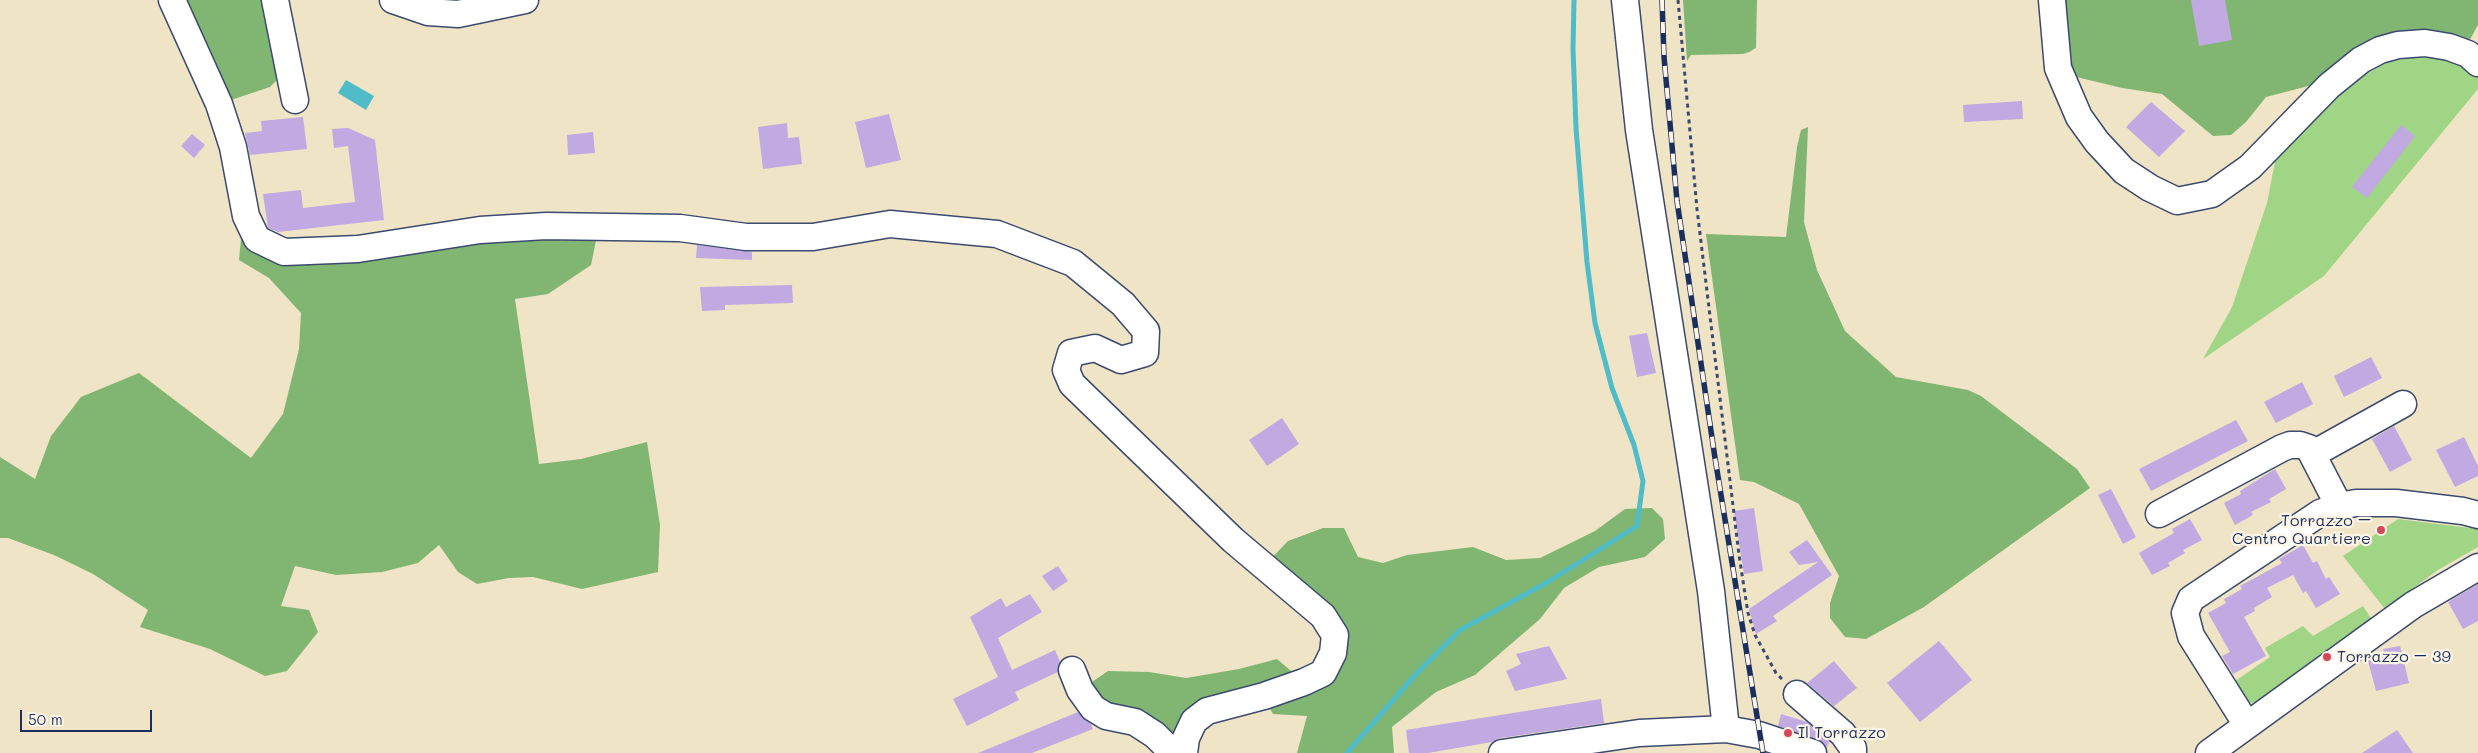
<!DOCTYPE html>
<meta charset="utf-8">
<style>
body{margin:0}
#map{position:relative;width:2478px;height:753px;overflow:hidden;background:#f0e4c6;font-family:Mali,sans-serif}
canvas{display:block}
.scale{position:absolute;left:20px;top:710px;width:132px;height:22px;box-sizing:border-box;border:2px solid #1b2f5e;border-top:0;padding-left:6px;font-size:15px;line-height:18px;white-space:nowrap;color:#1b2f5e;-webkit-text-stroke:4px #fcf5e5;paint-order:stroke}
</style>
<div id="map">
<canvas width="2478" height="753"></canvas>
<div class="scale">50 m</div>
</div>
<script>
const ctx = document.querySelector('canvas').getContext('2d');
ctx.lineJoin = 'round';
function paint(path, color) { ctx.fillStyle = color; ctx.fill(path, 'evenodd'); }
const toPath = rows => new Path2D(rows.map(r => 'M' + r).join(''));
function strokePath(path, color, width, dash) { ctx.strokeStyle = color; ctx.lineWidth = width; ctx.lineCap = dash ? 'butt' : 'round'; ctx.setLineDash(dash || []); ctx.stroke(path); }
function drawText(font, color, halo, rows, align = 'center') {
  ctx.font = font + ' Mali,sans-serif'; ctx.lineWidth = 4.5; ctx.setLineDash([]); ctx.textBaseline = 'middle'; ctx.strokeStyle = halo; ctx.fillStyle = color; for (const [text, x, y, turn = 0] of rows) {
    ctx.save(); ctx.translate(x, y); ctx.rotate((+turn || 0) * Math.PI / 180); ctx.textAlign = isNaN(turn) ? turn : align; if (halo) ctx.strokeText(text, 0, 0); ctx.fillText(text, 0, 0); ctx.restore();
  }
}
const green = toPath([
 [2436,52,2478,74,2478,89,2324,276,2203,359,2232,307,2267,203,2276,157,2332,96,2365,75,2393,59],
 [2398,519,2478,529,2478,547,2438,570,2385,609,2343,556],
 [2363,606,2372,620,2259,702,2247,703,2235,681,2270,657,2265,648,2303,626,2313,636]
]);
const forest = toPath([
 [172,0,282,0,297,36,291,66,270,87,219,104],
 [1683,0,1757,0,1756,48,1749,52,1743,54,1691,55,1687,61],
 [2058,0,2478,0,2478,25,2467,45,2431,33,2316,84,2266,97,2246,122,2231,135,2213,136,2162,94,2122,88,2068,75],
 [1808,127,1804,222,1817,270,1845,331,1896,377,1968,390,1981,396,2077,469,2090,488,1924,607,1866,639,1845,637,1830,618,1830,603,1839,576,1799,504,1754,482,1740,480,1706,234,1786,237,1797,147,1801,130],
 [599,226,591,265,548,294,515,299,539,464,581,459,647,442,660,525,658,572,582,589,533,577,509,578,477,584,458,572,439,545,418,563,382,572,336,575,295,566,281,606,309,610,318,632,287,671,265,676,210,649,140,627,148,610,93,574,54,555,8,538,0,538,0,457,35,479,51,436,81,397,139,373,251,458,283,414,299,349,301,313,269,278,239,260,241,239,257,239,284,252],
 [1652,508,1663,519,1665,539,1645,557,1599,567,1564,588,1540,619,1475,675,1436,692,1392,727,1394,753,1297,753,1307,716,1273,714,1263,696,1207,711,1184,753,1080,690,1108,671,1149,672,1186,678,1239,669,1277,659,1304,682,1335,635,1264,566,1288,541,1323,528,1344,528,1358,557,1383,563,1407,555,1473,547,1506,560,1540,558,1595,531,1625,509]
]);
const water = toPath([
 [346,80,374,96,366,110,338,93]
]);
const stream = toPath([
 [1347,753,1416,674,1460,630,1546,583,1637,526,1643,481,1634,445,1612,388,1595,323,1587,262,1576,128,1573,49,1574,0]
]);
const building = toPath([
 [2191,0,2225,0,2232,40,2199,46],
 [2022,101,2023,119,1964,122,1963,105],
 [2151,102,2185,131,2159,157,2126,127],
 [889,114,901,160,866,168,855,122],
 [303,117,307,149,250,155,245,133,262,131,261,121],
 [787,123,788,138,799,137,802,164,763,169,758,127],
 [2401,125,2415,136,2367,198,2352,187],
 [348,128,375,140,384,220,278,232,268,228,263,194,301,190,303,208,355,202,348,146,334,148,332,129],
 [593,132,595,153,568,155,567,135],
 [192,134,205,145,194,158,181,146],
 [697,245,752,252,752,260,696,258],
 [792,285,793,303,725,305,725,310,702,311,700,287],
 [1647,333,1656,373,1637,377,1629,336],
 [2371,357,2382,378,2344,397,2334,376],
 [2302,382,2313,404,2276,423,2264,402],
 [1282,418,1299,444,1267,466,1249,440],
 [2236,420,2248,441,2151,491,2139,469],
 [2394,426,2412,460,2390,472,2372,439],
 [2464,437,2478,466,2478,476,2455,487,2436,450],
 [2275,469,2286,489,2269,499,2271,502,2251,512,2253,515,2235,525,2224,503,2241,494,2240,491],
 [2111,489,2136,537,2123,544,2098,495],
 [1754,508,1763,571,1744,574,1734,511],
 [2190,519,2202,540,2183,550,2185,553,2168,563,2170,566,2152,575,2139,553,2174,533,2172,529],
 [1807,540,1832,575,1773,616,1777,621,1756,634,1749,609,1818,562,1799,565,1789,552],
 [2303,545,2313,563,2317,561,2326,579,2329,577,2340,594,2316,608,2306,591,2303,593,2293,575,2267,588,2272,597,2254,608,2255,611,2244,617,2266,656,2233,674,2222,656,2230,652,2208,613,2226,603,2224,599,2242,589,2240,586,2282,563,2279,559],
 [1058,566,1068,581,1053,591,1042,576],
 [2478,584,2478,621,2463,629,2448,602],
 [1030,594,1042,612,998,638,1012,670,1055,650,1060,661,1058,672,1015,692,1019,700,967,726,953,699,998,677,970,617,1001,598,1006,607],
 [1939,641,1972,680,1920,722,1887,683],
 [1549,646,1567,679,1515,691,1506,671,1521,664,1516,654],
 [2400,646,2409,683,2376,691,2367,657,2384,653,2383,649],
 [1834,661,1857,688,1834,706,1807,683],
 [1601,699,1604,723,1500,738,1492,742,1428,753,1409,753,1406,730],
 [1078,712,1091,724,1093,729,1032,753,978,753],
 [1781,714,1807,722,1829,742,1827,748,1818,739,1778,726],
 [2397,730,2413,753,2362,753]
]);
const path = toPath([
 [1678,0,1697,209,1739,555,1748,613,1755,635,1776,673,1782,679]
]);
const minor = toPath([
 [172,0,219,104,233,147,246,216,257,239,284,252,358,249,480,230,546,226,680,228,746,237,813,237,890,224,997,234,1073,263,1123,304,1146,331,1145,353,1121,360,1095,348,1071,353,1066,370,1072,384,1233,540,1323,616,1335,635,1333,653,1323,673,1304,682,1264,696,1207,711,1194,721,1186,738,1184,753],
 [275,0,295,100],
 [393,0,428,12,458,14,525,0],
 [1625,0,1639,130,1711,591,1726,729],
 [2052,0,2058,68,2079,117,2097,142,2124,171,2150,188,2177,201,2212,194,2250,167,2329,86,2361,60,2380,50,2398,45,2425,43,2449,47,2468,54,2478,63],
 [2313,454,2403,404],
 [2159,514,2282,448,2290,445,2300,445,2309,448,2339,506],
 [1072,670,1080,690,1093,708,1106,716,1135,722,1155,735,1173,753],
 [1797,694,1843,734,1853,748,1853,753],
 [2247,725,2191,636,2185,613,2191,599,2320,513,2339,506,2356,503,2396,503,2463,511,2478,515],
 [1502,753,1639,733,1726,729,1759,735,1813,753],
 [2209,753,2413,605,2478,567]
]);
const rail = toPath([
 [1662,0,1664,57,1677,201,1715,458,1763,753]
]);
const markers = [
 [2381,530,5,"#d1495b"],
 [2327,657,5,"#d1495b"],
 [1788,733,5,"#d1495b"]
];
const poiNames = [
 ["Torrazzo –",2371,521,"right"],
 ["Centro Quartiere",2371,539,"right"],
 ["Torrazzo – 39",2337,657],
 ["Il Torrazzo",1798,733]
];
paint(green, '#a0d585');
paint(forest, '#80b672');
paint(water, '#4fbcc8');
strokePath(stream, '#4fbcc8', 5);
paint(building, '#c1a9e2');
strokePath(minor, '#3b4a6e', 29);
strokePath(path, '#3b4a6e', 3, [4, 4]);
strokePath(minor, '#fff', 26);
strokePath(rail, '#1b2f5e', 5.5);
strokePath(rail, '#fcf5e5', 4, [11]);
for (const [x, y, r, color] of markers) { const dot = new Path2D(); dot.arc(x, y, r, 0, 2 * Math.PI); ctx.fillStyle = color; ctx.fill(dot); strokePath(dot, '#fcf5e5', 2); }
drawText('16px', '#1b2f5e', '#fcf5e5', poiNames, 'left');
</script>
